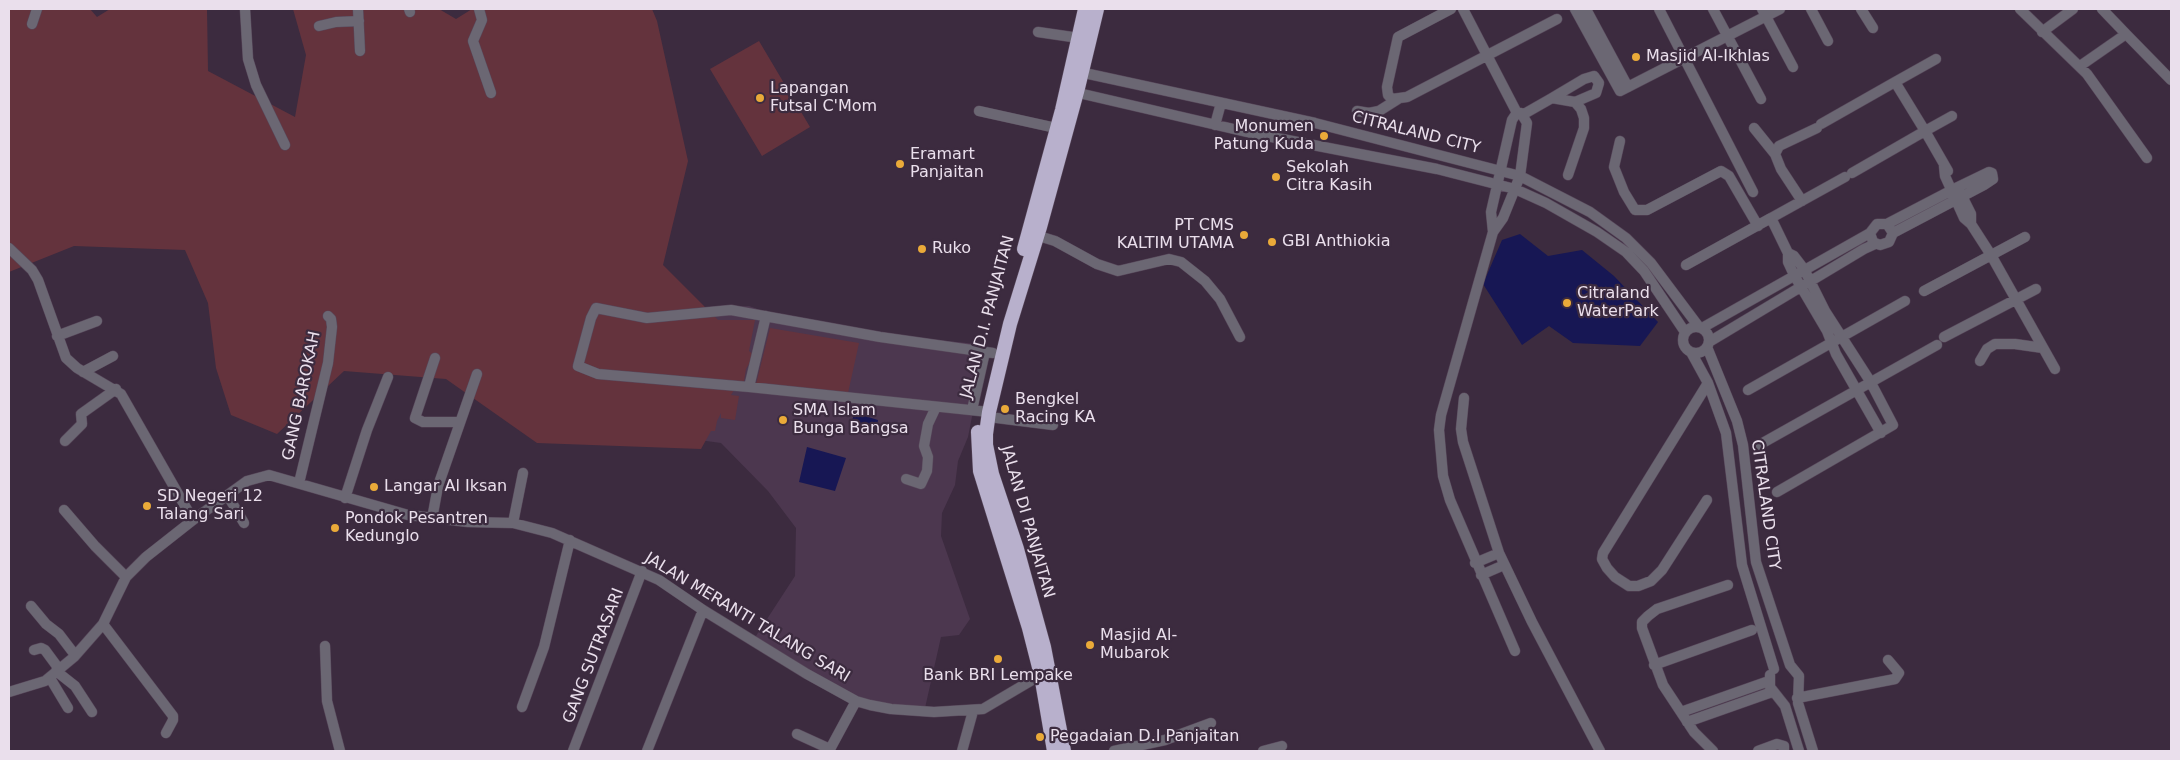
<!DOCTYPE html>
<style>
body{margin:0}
#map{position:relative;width:2180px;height:760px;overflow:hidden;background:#3c2b3f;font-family:"DejaVu Sans",sans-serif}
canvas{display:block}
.frame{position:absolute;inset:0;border:10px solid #eadfec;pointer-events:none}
</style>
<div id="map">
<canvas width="2180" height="760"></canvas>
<div class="frame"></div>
</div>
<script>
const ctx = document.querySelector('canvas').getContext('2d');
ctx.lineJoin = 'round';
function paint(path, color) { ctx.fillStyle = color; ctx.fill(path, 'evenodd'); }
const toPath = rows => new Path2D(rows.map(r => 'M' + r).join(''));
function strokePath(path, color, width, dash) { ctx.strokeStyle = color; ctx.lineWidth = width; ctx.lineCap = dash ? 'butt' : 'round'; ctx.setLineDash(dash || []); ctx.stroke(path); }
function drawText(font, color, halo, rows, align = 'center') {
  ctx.font = font + ' "DejaVu Sans",sans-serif'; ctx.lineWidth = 4.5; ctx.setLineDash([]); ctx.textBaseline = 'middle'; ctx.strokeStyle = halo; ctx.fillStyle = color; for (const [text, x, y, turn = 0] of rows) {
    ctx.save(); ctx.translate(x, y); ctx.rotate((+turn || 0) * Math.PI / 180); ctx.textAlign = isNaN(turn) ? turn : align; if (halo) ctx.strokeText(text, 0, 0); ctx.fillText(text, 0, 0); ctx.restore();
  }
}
const built = toPath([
 [749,306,780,317,900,336,986,345,968,437,958,461,955,485,942,513,941,536,970,619,959,635,941,637,925,708,860,700,754,639,795,576,796,528,768,491,721,443,677,437,668,310]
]);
const green = toPath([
 [9,9,90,9,97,17,110,9,207,9,208,71,295,117,306,55,293,9,439,9,456,19,472,9,652,9,657,21,688,161,663,265,718,320,755,320,749,351,754,355,746,369,744,381,739,382,731,395,739,396,735,420,721,418,721,413,717,421,715,431,711,431,701,449,537,443,446,379,344,371,277,434,231,415,216,368,208,303,185,250,74,246,9,272],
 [759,41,810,127,762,156,710,69],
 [770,328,859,343,848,393,756,384]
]);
const water = toPath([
 [1520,234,1548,256,1582,250,1614,276,1658,322,1640,346,1573,343,1549,326,1522,345,1483,284,1502,240],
 [855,413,878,420,876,432,849,427],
 [807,447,846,458,835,491,799,482]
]);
const minor = toPath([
 [245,9,248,59,256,85,285,145],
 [358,9,360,51],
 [409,9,410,12],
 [479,9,482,20,473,41,491,93],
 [1451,9,1398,37,1387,87,1388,95,1392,99,1407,97,1557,19],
 [1463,9,1517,113],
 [1575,9,1620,91,1780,9],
 [1586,9,1628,87],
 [1659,9,1753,192],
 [1713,9,1761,99],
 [1762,9,1793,67],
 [1811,9,1828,41],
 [1861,9,1873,28],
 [2020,9,2087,74,2147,158],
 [2102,9,2126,34],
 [32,24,37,9],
 [319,26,336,22,359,21],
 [1038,32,1079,38],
 [2042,32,2073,9],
 [2080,66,2126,34,2171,80],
 [1075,71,1315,123,1520,176,1590,212,1626,238,1651,263,1699,327],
 [1895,82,1936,59],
 [1070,91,1251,133,1437,169,1515,189,1546,203,1597,232,1626,252,1644,271,1685,332],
 [1552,98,1584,79,1594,76,1599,83,1596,93,1575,102],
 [979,111,1056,128],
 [1357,111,1369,113,1379,111,1398,99],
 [1524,114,1552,98,1575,102,1581,109,1584,118,1584,128,1568,175],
 [1821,124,1895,82,1925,131,1852,173],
 [1215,125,1221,103],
 [1754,128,1775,154],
 [1620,141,1614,167,1624,192,1635,210,1647,210,1721,171,1729,176,1758,226],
 [1944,166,1945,176,1964,218,1971,224,1991,255,2055,369],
 [1948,171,1925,131,1952,116],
 [1845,177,1771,218,1788,253,1788,262,1794,275,1827,331,1836,354,1881,433],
 [1960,192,1971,214,1971,224],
 [1802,201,1781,169,1775,154,1779,146,1817,128],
 [1887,224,1958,187,1989,172,1992,173,1993,179,1984,185,1893,233],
 [1493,232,1491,212,1512,120,1516,114,1521,113,1527,123,1520,176,1503,218,1493,232,1441,415,1439,430,1443,476,1450,500,1515,651],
 [1032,234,1055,241,1097,264,1118,271,1169,259,1181,262,1205,281,1220,299,1240,337],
 [9,248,32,270,38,280,66,358,77,368,121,394,193,520],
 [1686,265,1771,218],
 [1924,291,2025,237],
 '1683 340a13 13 0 1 1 26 0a13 13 0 1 1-26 0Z',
 [1702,328,1870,233,1877,224,1887,224,1893,233,1889,242,1880,245,1873,242,1870,233],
 [57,336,97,321],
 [1944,337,2036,289],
 [1709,342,1864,249,1875,244],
 [1707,347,1737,421,1743,445,1756,562,1790,665,1799,676,1798,703,1813,751],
 [1691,352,1708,383,1726,433,1742,565,1774,669],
 [435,358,415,418,423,422,460,422],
 [1980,361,1987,349,1995,344,2015,344,2043,348],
 [83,372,113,356],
 [749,387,766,316],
 [1748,390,1905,301],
 [1464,398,1461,429,1463,442,1499,553,1532,622,1600,751],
 [972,410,985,352],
 [989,412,749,387,598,374,578,366,591,318,596,308,647,318,731,310,880,337,993,353],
 [989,417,1053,425],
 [65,441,82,424,81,414,116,389],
 [1759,445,1937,345],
 [906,479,921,484,927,471,928,457,924,446,928,424,936,407],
 [299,483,328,363,332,327,331,319,328,316],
 [1777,492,1893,425,1870,381,1825,311,1804,269,1794,256,1788,253],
 [228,496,244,523],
 [345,498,367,430,388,377],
 [1707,500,1662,570,1651,581,1638,586,1629,586,1615,577,1607,568,1602,559,1603,553,1708,383],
 [64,510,95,546,126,577],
 [432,519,438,486,477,374],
 [513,523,523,473],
 [1475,563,1499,553],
 [1481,575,1504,565],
 [31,606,46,624,59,634,75,655],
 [103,624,173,716,173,720,166,733],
 [325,646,327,701,340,751],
 [34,650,41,648,45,650,59,669],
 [1654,665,1752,630],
 [56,671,75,686,92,712],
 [1770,675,1770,687,1785,706,1799,751],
 [50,678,68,708],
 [9,692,45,681,74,657,103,624,126,577,146,557,193,520,247,481,269,475,408,515,468,522,513,523,552,533,659,580,703,610,807,674,856,701,870,705,891,709,934,712,983,709,1044,673],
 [1797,698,1895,679,1899,673,1888,660],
 [522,707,544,647,570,540],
 [1681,712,1769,681],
 [1687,722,1772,692],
 [797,734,830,749],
 [573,751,642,571],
 [647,751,703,610],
 [829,751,856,701],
 [962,751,973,711],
 [1114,751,1165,740,1211,723],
 [1263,751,1282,746],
 [1713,751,1694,732,1663,685,1642,628,1642,622,1648,616,1657,609,1728,585],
 [1758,751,1777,744,1784,746,1784,751]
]);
const highway = toPath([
 [1024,249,1062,110,1085,9],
 [978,432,980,471,1029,628,1041,675,1054,751],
 [1064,751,1044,647,1017,549,992,474,986,445,986,434,989,412,1010,324,1040,227,1077,92,1097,9]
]);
const markers = [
 [1636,57,5,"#eaaa39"],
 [760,98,5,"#eaaa39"],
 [1324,136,5,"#eaaa39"],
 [900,164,5,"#eaaa39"],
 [1276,177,5,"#eaaa39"],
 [1244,235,5,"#eaaa39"],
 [1272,242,5,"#eaaa39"],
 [922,249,5,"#eaaa39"],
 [1567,303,5,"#eaaa39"],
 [1005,409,5,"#eaaa39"],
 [783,420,5,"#eaaa39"],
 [374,487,5,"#eaaa39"],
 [147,506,5,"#eaaa39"],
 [335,528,5,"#eaaa39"],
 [1090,645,5,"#eaaa39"],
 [998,659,5,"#eaaa39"],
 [1040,737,5,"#eaaa39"]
];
const poiNames = [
 ["Masjid Al-Ikhlas",1646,57],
 ["Lapangan",770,89],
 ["Futsal C'Mom",770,107],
 ["Monumen",1314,127,"right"],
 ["Patung Kuda",1314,145,"right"],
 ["Eramart",910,155],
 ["Panjaitan",910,173],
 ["Sekolah",1286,168],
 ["Citra Kasih",1286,186],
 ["PT CMS",1234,226,"right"],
 ["KALTIM UTAMA",1234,244,"right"],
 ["GBI Anthiokia",1282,242],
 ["Ruko",932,249],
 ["Citraland",1577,294],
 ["WaterPark",1577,312],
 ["Bengkel",1015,400],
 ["Racing KA",1015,418],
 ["SMA Islam",793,411],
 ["Bunga Bangsa",793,429],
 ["Langar Al Iksan",384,487],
 ["SD Negeri 12",157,497],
 ["Talang Sari",157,515],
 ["Pondok Pesantren",345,519],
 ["Kedunglo",345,537],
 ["Masjid Al-",1100,636],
 ["Mubarok",1100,654],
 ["Bank BRI Lempake",998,676,"center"],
 ["Pegadaian D.I Panjaitan",1050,737]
];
const streetNames = [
 ["CITRALAND CITY",1416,133,14],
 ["JALAN D.I. PANJAITAN",988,317,-75],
 ["GANG BAROKAH",302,396,-78],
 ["CITRALAND CITY",1765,505,82],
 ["JALAN DI PANJAITAN",1027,522,74],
 ["JALAN MERANTI TALANG SARI",747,618,31],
 ["GANG SUTRASARI",594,656,-69]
];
paint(built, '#4c374f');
paint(green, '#64333d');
paint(water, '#171754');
strokePath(minor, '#58485b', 11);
strokePath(highway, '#58485b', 15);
strokePath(minor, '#6b6773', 10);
strokePath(highway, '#b8b0cc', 14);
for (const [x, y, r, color] of markers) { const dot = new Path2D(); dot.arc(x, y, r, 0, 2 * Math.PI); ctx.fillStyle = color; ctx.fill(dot); strokePath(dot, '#3c2b3f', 2); }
drawText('16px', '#eadfec', '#3c2b3f', poiNames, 'left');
drawText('16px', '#eadfec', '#3c2b3f', streetNames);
</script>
